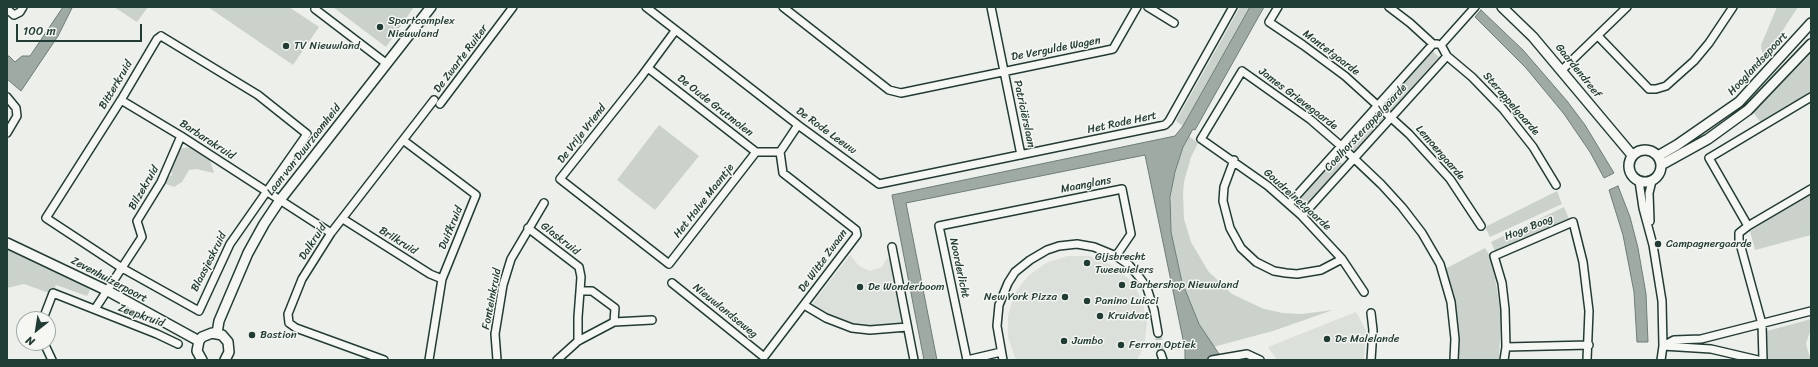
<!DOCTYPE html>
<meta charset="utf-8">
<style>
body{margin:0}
#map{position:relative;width:1818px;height:367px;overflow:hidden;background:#edefea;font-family:Sriracha,sans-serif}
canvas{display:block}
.frame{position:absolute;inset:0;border:8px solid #1f3d34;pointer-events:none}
.north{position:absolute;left:16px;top:311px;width:40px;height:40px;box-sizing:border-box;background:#f6f6f2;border:1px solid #a0aca6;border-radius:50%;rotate:210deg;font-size:11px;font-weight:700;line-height:16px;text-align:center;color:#1f3d34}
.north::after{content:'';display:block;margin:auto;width:14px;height:18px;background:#1f3d34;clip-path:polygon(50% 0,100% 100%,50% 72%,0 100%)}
.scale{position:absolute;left:16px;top:24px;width:126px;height:18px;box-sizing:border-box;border:2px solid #1f3d34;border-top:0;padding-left:5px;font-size:12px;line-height:14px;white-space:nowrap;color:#1f3d34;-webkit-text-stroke:3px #f6f6f2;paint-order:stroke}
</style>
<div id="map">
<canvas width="1818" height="367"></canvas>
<div class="frame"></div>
<div class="north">N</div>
<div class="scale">100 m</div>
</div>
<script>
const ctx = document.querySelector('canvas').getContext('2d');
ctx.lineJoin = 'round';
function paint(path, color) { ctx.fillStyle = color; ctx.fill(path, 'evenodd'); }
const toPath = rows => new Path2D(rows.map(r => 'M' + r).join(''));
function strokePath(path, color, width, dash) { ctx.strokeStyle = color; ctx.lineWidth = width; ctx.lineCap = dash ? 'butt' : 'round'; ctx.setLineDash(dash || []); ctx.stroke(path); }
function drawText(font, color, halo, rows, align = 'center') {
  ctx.font = font + ' Sriracha,sans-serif'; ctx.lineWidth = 3; ctx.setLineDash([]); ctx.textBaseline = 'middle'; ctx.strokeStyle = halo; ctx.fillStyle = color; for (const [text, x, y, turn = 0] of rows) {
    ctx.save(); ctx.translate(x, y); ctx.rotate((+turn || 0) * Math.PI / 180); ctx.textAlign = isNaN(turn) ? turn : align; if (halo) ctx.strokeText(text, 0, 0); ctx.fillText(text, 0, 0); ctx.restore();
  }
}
const built = toPath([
 [850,255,859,266,870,271,882,267,887,258,889,258,901,319,899,324,896,325,870,327,851,324,827,314,813,305,812,304],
 [1067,256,1089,256,1110,264,1129,279,1142,299,1147,323,1144,347,1137,360,1016,360,1015,358,1008,337,1008,315,1015,293,1028,276,1046,263],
 [1356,312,1366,330,1364,360,1277,360,1268,347]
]);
const green = toPath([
 [114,7,148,7,137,22],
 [208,7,289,7,319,27,293,65],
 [333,7,414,7,386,47],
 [1240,7,1250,7,1183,126,1176,121],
 [1777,7,1798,7,1766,56,1762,52,1761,45],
 [1431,50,1439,57,1391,111,1383,105],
 [1811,54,1811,94,1762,124,1753,112],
 [1377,112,1384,119,1355,152,1347,145],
 [659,125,699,156,655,210,617,180],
 [1189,136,1198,143,1191,157,1184,182,1183,194,1184,219,1191,242,1208,271,1232,294,1264,309,1283,313,1301,314,1333,310,1273,331,1213,347,1199,324,1182,282,1171,232,1170,210,1172,184,1183,147],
 [192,147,210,160,214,173,196,169,189,170,182,182,174,187,161,182,172,175,170,164,176,149],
 [1336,158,1343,164,1302,210,1295,204],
 [1557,191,1562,204,1490,237,1485,227],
 [1811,193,1811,235,1755,250,1750,231],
 [1564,207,1569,219,1495,251,1491,242],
 [7,248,71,277,90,290,87,296,56,285,54,290,49,293,24,284,7,288],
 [1485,248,1490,256,1495,278,1501,314,1499,360,1458,360,1458,327,1454,298,1445,269],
 [1811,319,1811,329,1806,343,1807,348,1811,360,1768,359,1767,331]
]);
const water = toPath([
 [63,7,72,8,58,36,21,91,7,79,7,56,9,56,15,62,22,56,30,56,63,7],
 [1250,7,1264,7,1195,130,1193,129,1183,147,1175,172,1170,197,1171,232,1182,282,1199,324,1223,360,1185,360,1185,349,1145,155,906,203,937,360,924,360,892,195,1175,136,1183,126,1250,7],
 [1481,10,1523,50,1567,101,1585,125,1614,173,1604,178,1590,152,1564,114,1526,68,1475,17,1481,10],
 [1618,186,1630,217,1638,248,1646,294,1648,342,1637,342,1634,292,1629,266,1623,235,1609,190,1618,186]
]);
const minorTunnel = toPath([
 [1158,333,1161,354]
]);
const minor = toPath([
 [646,7,798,125,879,184,1165,125,1169,121,1233,7],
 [783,7,889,90,901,93,1113,49,1137,7],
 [991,7,1021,155],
 [1148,7,1174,23],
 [1278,7,1269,22,1303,45,1345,76,1409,134,1450,179,1481,226],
 [1389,7,1410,23,1433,44,1437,44],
 [7,9,14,15,20,12,23,7],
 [315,9,387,64],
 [675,31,641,77,560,179,669,264,756,152],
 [161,36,258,95,307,134,230,244,199,311,122,268,46,218,121,100,157,39,161,36],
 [1598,36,1649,89,1656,89,1666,86,1694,61,1709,43,1733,7],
 [1441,45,1447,56,1472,77,1503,109,1533,147,1556,185],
 [1441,45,1475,7],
 [648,68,756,152,780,152],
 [1562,70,1627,7],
 [7,97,16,108,17,116,7,133],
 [121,100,181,136,331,233],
 [440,104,513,7],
 [403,140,476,195,442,279,429,360],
 [1234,160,1224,187,1223,201,1230,228,1241,248,1256,262,1274,271,1286,273,1297,274,1321,270,1342,259],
 [1639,181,1643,208,1653,245,1662,301,1663,346,1661,360],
 [1289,204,1433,44],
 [1302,216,1447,56],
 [343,219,430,274,442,279],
 [1650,221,1649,193,1652,181],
 [1748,226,1709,158,1811,97],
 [528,228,579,267,581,277,580,291,592,291,615,308,614,322,578,341,557,360],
 [892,247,914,360],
 [672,283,764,357,857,235,856,230,783,173,780,152,798,125],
 [1364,292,1342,259,1302,216,1268,186,1201,139,1242,71,1311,120,1341,146,1381,184,1402,207,1422,233,1440,264,1451,302,1455,339,1454,360],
 [804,305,826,318,852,328,870,330,907,327],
 [95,309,142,237,137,221,161,182,181,136],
 [43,319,53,293,157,334,178,344],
 [614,322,652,320],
 [578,341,578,317,580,291],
 [44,343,52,360],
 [1663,346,1674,340,1701,339,1811,311],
 [1663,346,1711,349,1758,360],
 [1506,347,1589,345],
 [1001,352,967,360,939,226,1122,189,1131,234,1116,256],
 [1161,354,1163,360],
 [384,360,296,328,289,323,288,314,302,279,331,233,434,100],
 [497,360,495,334,503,285,511,259,544,203],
 [1003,360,997,326,999,305,1008,283,1015,272,1030,260,1047,250,1059,246,1077,244,1094,247,1116,256,1129,265,1140,278,1147,288,1154,310,1158,333],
 [1212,360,1247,354,1260,360],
 [1371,360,1373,330,1371,313],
 [1504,360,1506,347,1505,309,1502,283,1494,256,1573,222,1583,262,1589,311,1587,360],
 [1763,360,1762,324,1739,240,1739,233,1748,226,1811,189]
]);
const tertiary = toPath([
 [1502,7,1533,37,1632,155],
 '1629 166a16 16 0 1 1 32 0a16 16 0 1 1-32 0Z',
 [1658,156,1677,145,1739,102,1811,23],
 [1661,165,1708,139,1748,110,1811,44],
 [7,243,108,291,199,341],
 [217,333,219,321,248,253,264,224,280,200,431,7],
 [202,360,197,351,199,341,202,337,212,333,222,335,228,342,229,352,225,360]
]);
const markers = [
 [380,27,4,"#1f3d34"],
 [286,46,4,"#1f3d34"],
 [1658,244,4,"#1f3d34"],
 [1087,263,4,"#1f3d34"],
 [1122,285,4,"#1f3d34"],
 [860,287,4,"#1f3d34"],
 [1065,297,4,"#1f3d34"],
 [1087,301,4,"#1f3d34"],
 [1100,316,4,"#1f3d34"],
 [252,335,4,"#1f3d34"],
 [1327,339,4,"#1f3d34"],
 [1064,341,4,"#1f3d34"],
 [1121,345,4,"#1f3d34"]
];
const poiNames = [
 ["Sportcomplex",388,21],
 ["Nieuwland",388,34],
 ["TV Nieuwland",294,46],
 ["Campagnergaarde",1666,244],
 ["Gijsbrecht",1095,257],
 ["Tweewielers",1095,270],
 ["Barbershop Nieuwland",1130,285],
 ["De Wonderboom",868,287],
 ["New York Pizza",1057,297,"right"],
 ["Panino Luicci",1095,301],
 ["Kruidvat",1108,316],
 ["Bastion",260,335],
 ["De Malelande",1335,339],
 ["Jumbo",1072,341],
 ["Ferron Optiek",1129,345]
];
const streetNames = [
 ["De Vergulde Wagen",1056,49,-11],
 ["Mantetgaarde",1331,53,37],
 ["De Zwarte Ruiter",461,59,-53],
 ["Hooglandsepoort",1758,64,-47],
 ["Gaardendreef",1578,71,51],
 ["Bitterkruid",116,85,-59],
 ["James Grievegaarde",1298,99,37],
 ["Sterappelgaarde",1511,104,49],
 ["De Oude Grutmolen",715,106,38],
 ["Patriciërslaan",1024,114,78],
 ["Het Rode Hert",1122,123,-12],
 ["Coelhorsterappelgaarde",1366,128,-47],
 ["De Rode Leeuw",826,131,36],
 ["De Vrije Vriend",582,134,-52],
 ["Barbarakruid",207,140,33],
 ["Laan van Duurzaamheid",304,150,-52],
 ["Lemoengaarde",1440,153,49],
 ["Maanglans",1086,185,-11],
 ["Bilzekruid",144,188,-60],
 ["Goudreinetgaarde",1297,200,42],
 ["Het Halve Maantje",704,201,-52],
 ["Duifkruid",451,228,-67],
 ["Hoge Boog",1529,228,-22],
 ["Glaskruid",560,239,38],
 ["Brilkruid",398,241,32],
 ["Dalkruid",313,242,-57],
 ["De Witte Zwaan",823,261,-54],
 ["Blaasjeskruid",209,262,-63],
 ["Noorderlicht",959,268,78],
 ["Zevenhuizerpoort",109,280,28],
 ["Fonteinkruid",492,299,-79],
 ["Nieuwlandseweg",725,311,39],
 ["Zeepkruid",141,316,20]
];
paint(built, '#dce0db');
paint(green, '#cbd2cc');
paint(water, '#9faaa4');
strokePath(water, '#6c7e77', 1);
strokePath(minorTunnel, '#c4cbc6', 7, [7, 3.5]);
strokePath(minor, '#1f3d34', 10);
strokePath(tertiary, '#1f3d34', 12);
strokePath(minor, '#f6f6f2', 7);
strokePath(tertiary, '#f6f6f2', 9);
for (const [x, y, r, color] of markers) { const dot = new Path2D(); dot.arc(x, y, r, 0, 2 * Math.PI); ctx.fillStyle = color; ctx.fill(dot); strokePath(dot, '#f6f6f2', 1.5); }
drawText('11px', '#1f3d34', '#f6f6f2', poiNames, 'left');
drawText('11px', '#1f3d34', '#f6f6f2', streetNames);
</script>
